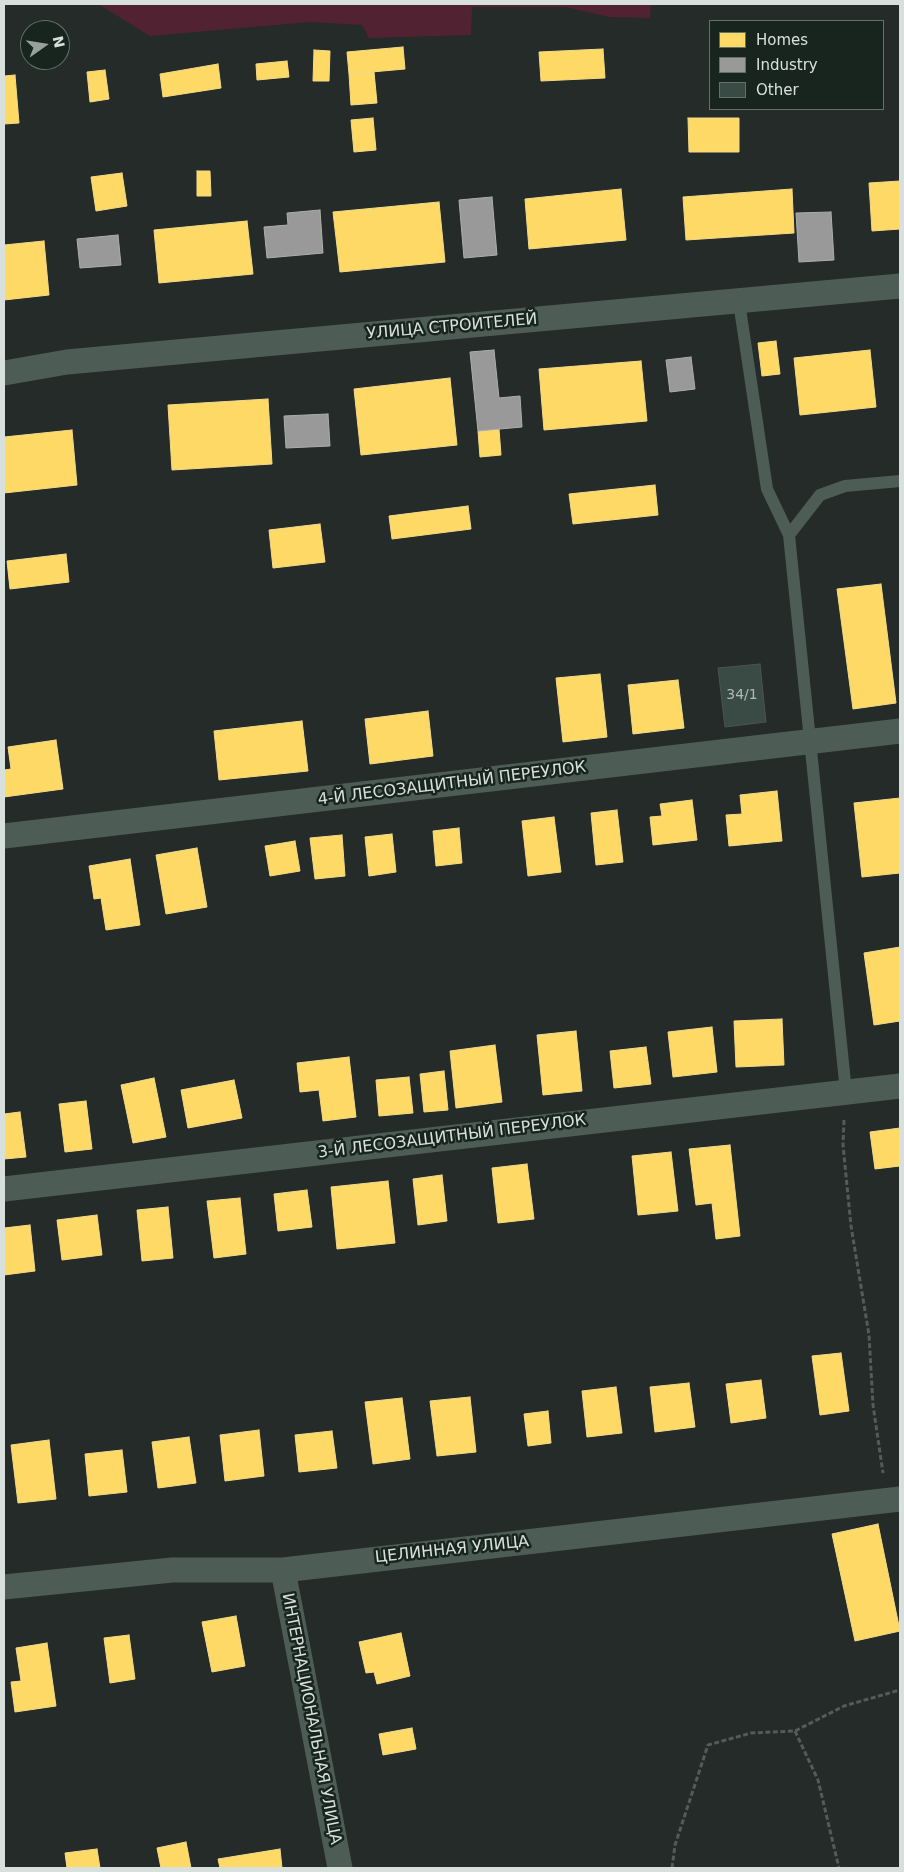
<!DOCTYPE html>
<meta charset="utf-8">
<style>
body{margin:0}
#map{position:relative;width:904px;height:1872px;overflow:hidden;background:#242b28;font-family:"DejaVu Sans",sans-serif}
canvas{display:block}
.frame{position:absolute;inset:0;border:5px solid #d7e0dc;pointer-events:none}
.legend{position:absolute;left:709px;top:20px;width:175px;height:90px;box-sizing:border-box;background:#18251f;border:1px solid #64706b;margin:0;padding:6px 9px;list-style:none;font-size:15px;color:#d7e0dc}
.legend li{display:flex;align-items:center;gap:10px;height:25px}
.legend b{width:25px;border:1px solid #64706b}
.north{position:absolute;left:20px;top:20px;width:50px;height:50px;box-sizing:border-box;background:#18251f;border:1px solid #64706b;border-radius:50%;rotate:77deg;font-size:14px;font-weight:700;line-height:20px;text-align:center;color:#d7e0dc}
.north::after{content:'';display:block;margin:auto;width:18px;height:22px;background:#98a19d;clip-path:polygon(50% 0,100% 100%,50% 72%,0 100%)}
</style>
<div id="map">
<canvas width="904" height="1872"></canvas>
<div class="frame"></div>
<ul class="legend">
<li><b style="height:14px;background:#ffd966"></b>Homes</li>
<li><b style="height:14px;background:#999"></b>Industry</li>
<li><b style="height:14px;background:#3a4a45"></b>Other</li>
</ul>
<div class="north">N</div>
</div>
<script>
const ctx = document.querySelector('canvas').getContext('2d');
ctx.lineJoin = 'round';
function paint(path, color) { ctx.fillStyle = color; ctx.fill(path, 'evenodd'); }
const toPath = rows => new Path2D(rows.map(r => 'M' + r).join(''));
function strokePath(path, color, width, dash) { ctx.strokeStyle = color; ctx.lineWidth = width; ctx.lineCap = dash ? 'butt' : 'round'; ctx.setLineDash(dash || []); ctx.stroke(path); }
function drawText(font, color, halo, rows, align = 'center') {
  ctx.font = font + ' "DejaVu Sans",sans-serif'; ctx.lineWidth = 5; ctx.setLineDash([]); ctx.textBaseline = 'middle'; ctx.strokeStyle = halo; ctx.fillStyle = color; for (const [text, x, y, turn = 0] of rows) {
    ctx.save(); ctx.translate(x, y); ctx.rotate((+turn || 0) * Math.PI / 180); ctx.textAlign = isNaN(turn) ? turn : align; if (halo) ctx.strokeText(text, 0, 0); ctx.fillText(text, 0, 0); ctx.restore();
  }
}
const green = toPath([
 [98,4,651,4,650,18,609,17,565,7,472,7,471,35,369,38,362,25,310,22,150,36]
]);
const homes = toPath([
 [403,47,405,69,349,74,347,52,403,47],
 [603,49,605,78,541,81,539,52,603,49],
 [314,50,330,51,329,81,313,81,314,50],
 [287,61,289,77,257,80,256,64,287,61],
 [218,64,221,88,163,97,160,74,218,64],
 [105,70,109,99,90,102,87,72,105,70],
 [374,72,377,103,351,105,349,74,374,72],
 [15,75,19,123,4,124,4,76,15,75],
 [373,118,376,150,354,152,351,120,373,118],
 [688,118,739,118,739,152,689,152,688,118],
 [197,171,210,171,211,196,197,196,197,171],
 [122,173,127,206,96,211,91,177,122,173],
 [900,181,900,229,872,231,869,183,900,181],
 [621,189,626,240,529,249,525,199,621,189],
 [792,189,794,233,686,240,683,197,792,189],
 [439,202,445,262,340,272,333,212,439,202],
 [247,221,253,274,159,283,154,230,247,221],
 [44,241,49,295,4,300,4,245,44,241],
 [776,341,780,374,762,376,758,343,776,341],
 [870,350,876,407,800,415,794,358,870,350],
 [641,361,647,421,544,430,539,369,641,361],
 [450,378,457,445,361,455,354,389,450,378],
 [268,399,272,464,172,470,168,405,268,399],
 [499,429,501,455,480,457,478,431,499,429],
 [72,430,77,485,4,493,4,437,72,430],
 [655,485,658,515,573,524,569,494,655,485],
 [468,506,471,529,392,539,389,516,468,506],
 [320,524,325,562,273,568,269,530,320,524],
 [66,554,69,582,10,589,7,561,66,554],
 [881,584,896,703,853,709,837,589,881,584],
 [600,674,607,737,563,742,556,678,600,674],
 [678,680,684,728,633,734,628,685,678,680],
 [428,711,433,756,370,764,365,719,428,711],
 [302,721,308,771,219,780,214,731,302,721],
 [56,740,63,789,4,797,4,770,11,769,8,747,56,740],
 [777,791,782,841,729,846,726,815,742,814,740,795,777,791],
 [900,798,900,873,862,877,854,803,900,798],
 [692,800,697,840,653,845,650,817,662,816,660,804,692,800],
 [617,810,623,862,596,865,591,813,617,810],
 [554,817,561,872,528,876,522,821,554,817],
 [459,828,462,863,436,866,433,831,459,828],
 [392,834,396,872,369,876,365,837,392,834],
 [342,835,345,876,315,879,310,838,342,835],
 [295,841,300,871,270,876,265,846,295,841],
 [197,848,207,907,166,914,156,855,197,848],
 [130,859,140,925,106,930,101,898,94,899,89,866,130,859],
 [900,947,900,1021,874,1025,864,953,900,947],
 [782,1019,784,1065,736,1067,734,1021,782,1019],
 [712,1027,717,1072,673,1077,668,1032,712,1027],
 [576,1031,582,1091,543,1095,537,1035,576,1031],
 [495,1045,502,1102,456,1108,450,1051,495,1045],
 [646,1047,651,1084,614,1088,610,1051,646,1047],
 [349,1057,356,1117,323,1121,319,1090,300,1092,297,1063,349,1057],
 [444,1071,448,1110,424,1112,420,1074,444,1071],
 [409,1077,413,1113,379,1116,376,1080,409,1077],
 [154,1078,166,1137,133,1143,121,1085,154,1078],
 [234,1080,242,1118,188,1128,181,1090,234,1080],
 [86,1101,92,1149,65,1152,59,1104,86,1101],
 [20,1112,26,1157,4,1159,4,1114,20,1112],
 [900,1128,900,1166,875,1169,870,1132,900,1128],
 [730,1145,740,1236,716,1239,712,1203,696,1205,689,1149,730,1145],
 [671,1152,678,1211,638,1215,632,1156,671,1152],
 [527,1164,534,1219,498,1223,492,1168,527,1164],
 [442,1175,447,1221,418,1225,413,1179,442,1175],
 [388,1181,395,1243,337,1249,331,1187,388,1181],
 [307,1190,312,1227,278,1231,274,1194,307,1190],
 [240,1198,246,1254,214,1258,207,1201,240,1198],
 [168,1207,173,1258,142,1261,137,1210,168,1207],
 [97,1215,102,1255,62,1260,57,1220,97,1215],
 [30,1225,35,1271,4,1275,4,1228,30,1225],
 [841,1353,849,1411,820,1415,812,1356,841,1353],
 [761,1380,766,1418,731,1423,726,1384,761,1380],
 [689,1383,695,1427,655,1432,650,1387,689,1383],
 [616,1387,622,1433,587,1437,582,1391,616,1387],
 [470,1397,476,1452,437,1456,430,1401,470,1397],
 [402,1398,410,1459,373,1464,365,1402,402,1398],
 [548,1411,551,1443,528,1446,524,1414,548,1411],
 [259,1430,264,1476,225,1481,220,1435,259,1430],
 [332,1431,337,1468,299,1472,295,1435,332,1431],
 [189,1437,196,1483,158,1488,152,1442,189,1437],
 [49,1440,56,1499,18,1503,11,1445,49,1440],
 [122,1450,127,1492,89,1496,85,1454,122,1450],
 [878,1524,900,1631,855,1641,832,1534,878,1524],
 [236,1616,245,1666,212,1672,202,1622,236,1616],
 [401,1633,410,1676,377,1684,374,1672,366,1673,359,1642,401,1633],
 [129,1635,135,1679,110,1683,104,1638,129,1635],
 [47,1643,56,1706,15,1712,11,1682,21,1681,16,1648,47,1643],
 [412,1728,416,1749,383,1755,379,1734,412,1728],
 [186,1842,191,1868,161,1868,157,1848,186,1842],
 [97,1849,100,1868,67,1868,65,1853,97,1849],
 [280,1849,282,1868,220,1868,218,1859,280,1849]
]);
const industry = toPath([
 [492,197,497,255,464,258,459,200,492,197],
 [320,210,323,253,267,258,264,227,288,225,287,213,320,210],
 [831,212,834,260,799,262,796,213,831,212],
 [118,235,121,265,80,268,77,239,118,235],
 [494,350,499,398,520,396,522,427,478,431,470,352,494,350],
 [691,357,695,389,670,392,666,360,691,357],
 [328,414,330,446,286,448,284,416,328,414]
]);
const building = toPath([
 [760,664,766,722,725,727,718,668,760,664]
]);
const path = toPath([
 [844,1120,843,1145,851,1226,869,1335,873,1405,883,1473],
 [795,1731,818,1780,839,1868],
 [672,1868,675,1845,708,1745,751,1733,795,1731,844,1706,900,1690]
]);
const service = toPath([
 [739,302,767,489,789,535,846,1092],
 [789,535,820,495,845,486,900,481]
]);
const minor = toPath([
 [4,373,67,362,900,286],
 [4,836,900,731],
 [4,1189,900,1086],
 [283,1570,340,1868],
 [4,1587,172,1570,283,1570,900,1499]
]);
const numberNames = [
 ["34/1",742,695]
];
const streetNames = [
 ["УЛИЦА СТРОИТЕЛЕЙ",452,327,-5],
 ["4-Й ЛЕСОЗАЩИТНЫЙ ПЕРЕУЛОК",452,784,-7],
 ["3-Й ЛЕСОЗАЩИТНЫЙ ПЕРЕУЛОК",452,1137,-7],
 ["ЦЕЛИННАЯ УЛИЦА",452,1550,-6],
 ["ИНТЕРНАЦИОНАЛЬНАЯ УЛИЦА",311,1719,79]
];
paint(green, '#512332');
paint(homes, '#ffd966');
strokePath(homes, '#f3db89', 1);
paint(industry, '#999');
strokePath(industry, '#acaead', 1);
paint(building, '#3a4a45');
strokePath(building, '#4d5351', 1);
strokePath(path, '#525c58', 3, [5, 2.5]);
strokePath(service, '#4e5c56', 12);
strokePath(minor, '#4e5c56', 25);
drawText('14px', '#b0bab6', null, numberNames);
drawText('16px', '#d7e0dc', '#18251f', streetNames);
</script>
